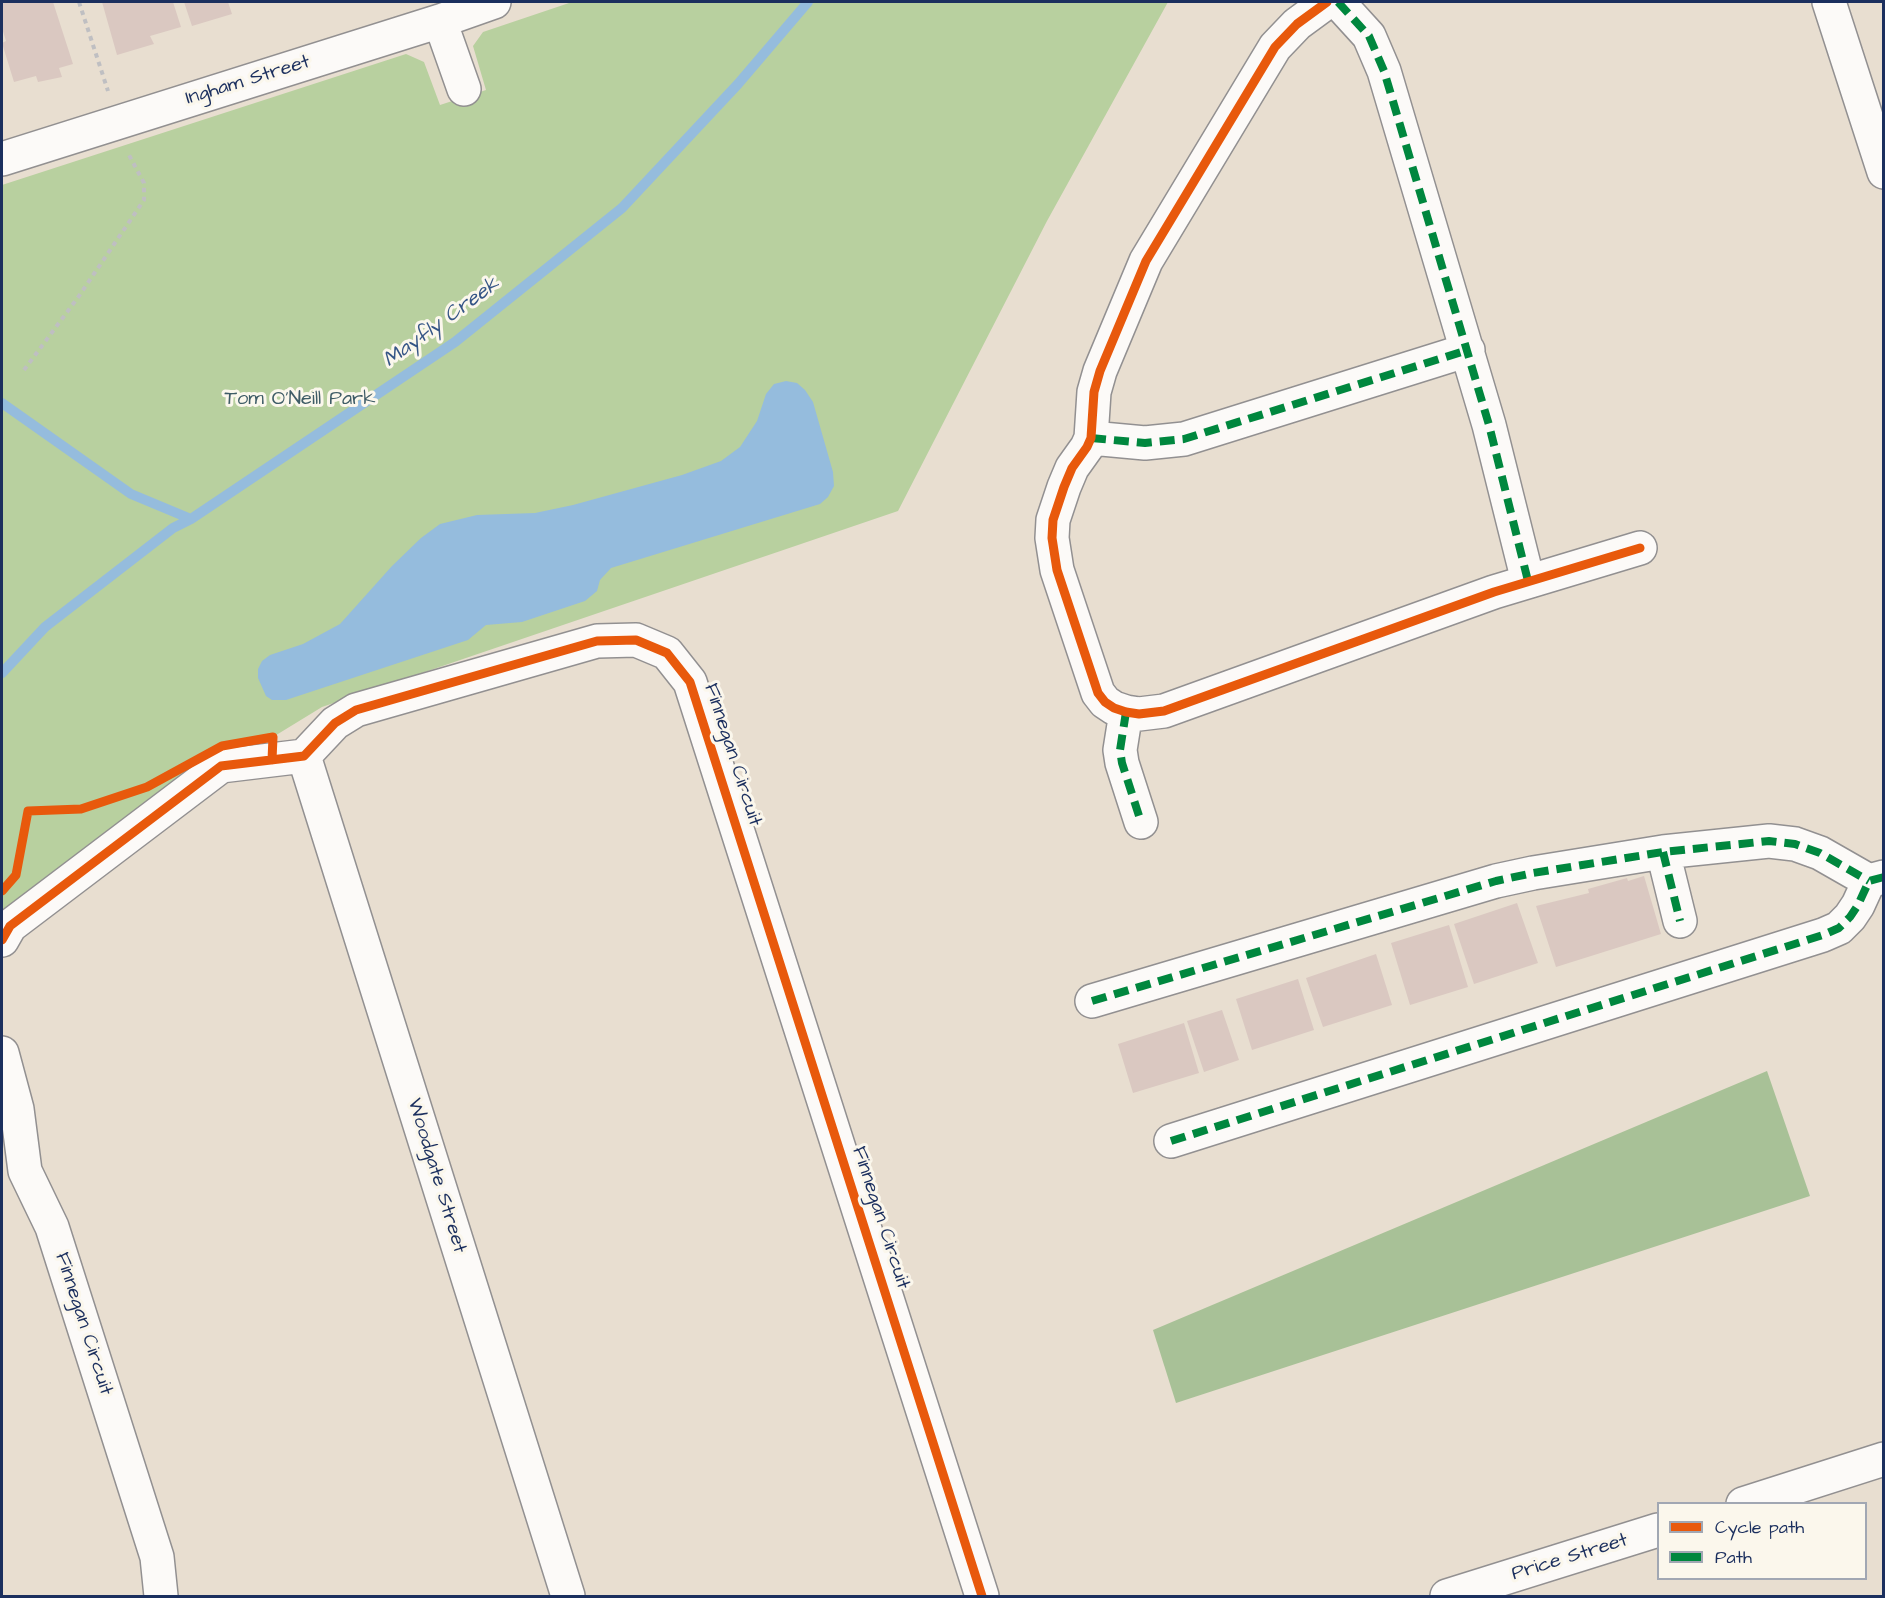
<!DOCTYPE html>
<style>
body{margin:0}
#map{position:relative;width:1885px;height:1598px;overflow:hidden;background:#e8ded0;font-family:"Architects Daughter",sans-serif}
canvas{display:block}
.frame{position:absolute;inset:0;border:3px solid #1b2f5e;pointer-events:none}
.legend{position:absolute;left:1657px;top:1502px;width:210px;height:78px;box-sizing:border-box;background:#fbf7ec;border:2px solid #a1a7b3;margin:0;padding:8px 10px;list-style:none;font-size:18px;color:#1b2f5e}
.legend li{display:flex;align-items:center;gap:12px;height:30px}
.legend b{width:30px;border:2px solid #a1a7b3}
</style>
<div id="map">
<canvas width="1885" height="1598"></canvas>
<div class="frame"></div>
<ul class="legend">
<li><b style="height:8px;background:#e8590c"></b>Cycle path</li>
<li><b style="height:8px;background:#00873e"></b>Path</li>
</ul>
</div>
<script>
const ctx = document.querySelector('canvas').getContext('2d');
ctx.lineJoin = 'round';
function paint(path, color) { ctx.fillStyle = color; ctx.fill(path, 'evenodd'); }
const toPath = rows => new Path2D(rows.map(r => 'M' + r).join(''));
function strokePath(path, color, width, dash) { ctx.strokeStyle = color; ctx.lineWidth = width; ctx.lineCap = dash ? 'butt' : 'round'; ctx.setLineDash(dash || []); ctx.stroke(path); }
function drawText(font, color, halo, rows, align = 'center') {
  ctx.font = font + ' "Architects Daughter",sans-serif'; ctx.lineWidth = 6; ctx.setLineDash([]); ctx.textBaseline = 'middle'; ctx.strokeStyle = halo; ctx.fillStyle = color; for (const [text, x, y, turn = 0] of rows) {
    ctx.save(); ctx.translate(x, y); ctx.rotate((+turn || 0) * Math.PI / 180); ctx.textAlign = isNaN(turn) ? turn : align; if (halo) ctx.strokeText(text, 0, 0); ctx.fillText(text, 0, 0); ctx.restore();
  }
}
const green = toPath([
 [572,2,1168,2,1047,221,898,511,322,707,273,737,202,761,2,911,2,185,406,54,424,62,440,105,486,90,473,46,483,32]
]);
const forest = toPath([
 [1767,1071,1810,1196,1176,1403,1153,1330]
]);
const water = toPath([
 [786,381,797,383,805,390,813,402,833,472,834,486,828,497,820,504,611,568,600,580,597,591,585,601,522,622,486,625,468,640,286,700,272,700,266,696,258,678,258,669,262,661,270,655,303,644,340,624,392,566,421,538,440,524,477,515,535,513,573,505,682,475,721,461,740,447,757,421,766,394,774,384]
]);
const stream = toPath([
 [2,403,131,494,191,519],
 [2,673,45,627,173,528,191,519,455,342,622,208,738,84,808,2]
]);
const building = toPath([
 [2,2,53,2,73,64,59,68,62,77,38,82,36,76,14,82,2,43,6,41,2,28],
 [102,2,173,2,181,27,150,36,154,44,117,55],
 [184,2,228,2,232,14,192,26],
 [1644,876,1661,934,1556,967,1536,906,1589,893,1588,889,1627,878,1628,881],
 [1517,903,1538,963,1474,984,1454,924],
 [1449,925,1468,987,1410,1005,1391,943],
 [1376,954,1392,1005,1323,1027,1306,978],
 [1298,979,1314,1030,1252,1050,1236,999],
 [1222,1010,1239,1060,1204,1072,1187,1021],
 [1184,1023,1199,1073,1133,1093,1118,1044]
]);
const path = toPath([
 [79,2,108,91],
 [24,370,79,296,144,200,144,183,129,155]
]);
const minor = toPath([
 [1327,2,1297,24,1275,47,1146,261,1100,371,1094,392,1091,438,1087,447,1072,468,1064,487,1053,520,1052,538,1057,570,1098,693,1105,702,1114,708,1126,712,1139,714,1164,711,1494,592,1640,548],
 [1338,2,1369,36,1384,71,1489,425,1528,581],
 [1829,2,1884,172],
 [440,21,464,89],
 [2,159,440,21,494,2],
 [1091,438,1145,443,1184,439,1468,350],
 [1126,712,1120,750,1122,763,1141,822],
 [304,756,568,1596],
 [1663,852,1680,921],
 [2,940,10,926,221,766,304,756,335,723,356,710,597,641,636,640,667,653,690,682,982,1596],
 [1092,1001,1496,881,1533,873,1663,852,1769,841,1795,844,1820,853,1869,881],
 [2,1053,17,1109,25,1171,52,1227,157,1557,161,1596],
 [1171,1141,1823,935,1839,928,1850,917,1858,905,1869,881,1884,877],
 [1743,1504,1884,1459],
 [1447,1596,1658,1530]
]);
const quiet = toPath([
 [1338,2,1369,36,1384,71,1489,425,1528,581],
 [1091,438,1145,443,1184,439,1468,350],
 [1126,712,1120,750,1122,763,1141,822],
 [1663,852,1680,921],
 [1092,1001,1496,881,1533,873,1663,852,1769,841,1795,844,1820,853,1869,881],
 [1171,1141,1823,935,1839,928,1850,917,1858,905,1869,881,1884,877]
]);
const cycleway = toPath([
 [1327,2,1297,24,1275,47,1146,261,1100,371,1094,392,1091,438,1087,447,1072,468,1064,487,1053,520,1052,538,1057,570,1098,693,1105,702,1114,708,1126,712,1139,714,1164,711,1494,592,1640,548],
 [2,891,16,875,28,811,81,809,147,787,222,746,273,737,272,760],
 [2,940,10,926,221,766,304,756,335,723,356,710,597,641,636,640,667,653,690,682,982,1596]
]);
const streetNames = [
 ["Ingham Street",248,81,-17],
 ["Finnegan Circuit",732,755,72],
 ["Woodgate Street",436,1176,73],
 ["Finnegan Circuit",880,1218,72],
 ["Finnegan Circuit",83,1324,72],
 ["Price Street",1570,1558,-17]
];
const parkNames = [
 ["Tom O'Neill Park",300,400]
];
const waterNames = [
 ["Mayfly Creek",442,323,-36]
];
paint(green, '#b8d09f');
paint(forest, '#a8c197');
paint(water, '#95bcdd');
strokePath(stream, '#95bcdd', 10);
paint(building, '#dac8c1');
strokePath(minor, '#929091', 36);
strokePath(path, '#bfbfc2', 4, [4.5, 4.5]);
strokePath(minor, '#fcfaf8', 33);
strokePath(quiet, '#00873e', 8, [15, 8]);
strokePath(cycleway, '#e8590c', 9);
drawText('20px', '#1b2f5e', '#fbf7ec', streetNames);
drawText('20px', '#3e5c66', '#fbf7ec', parkNames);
drawText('italic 21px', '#355586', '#fbf7ec', waterNames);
</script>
